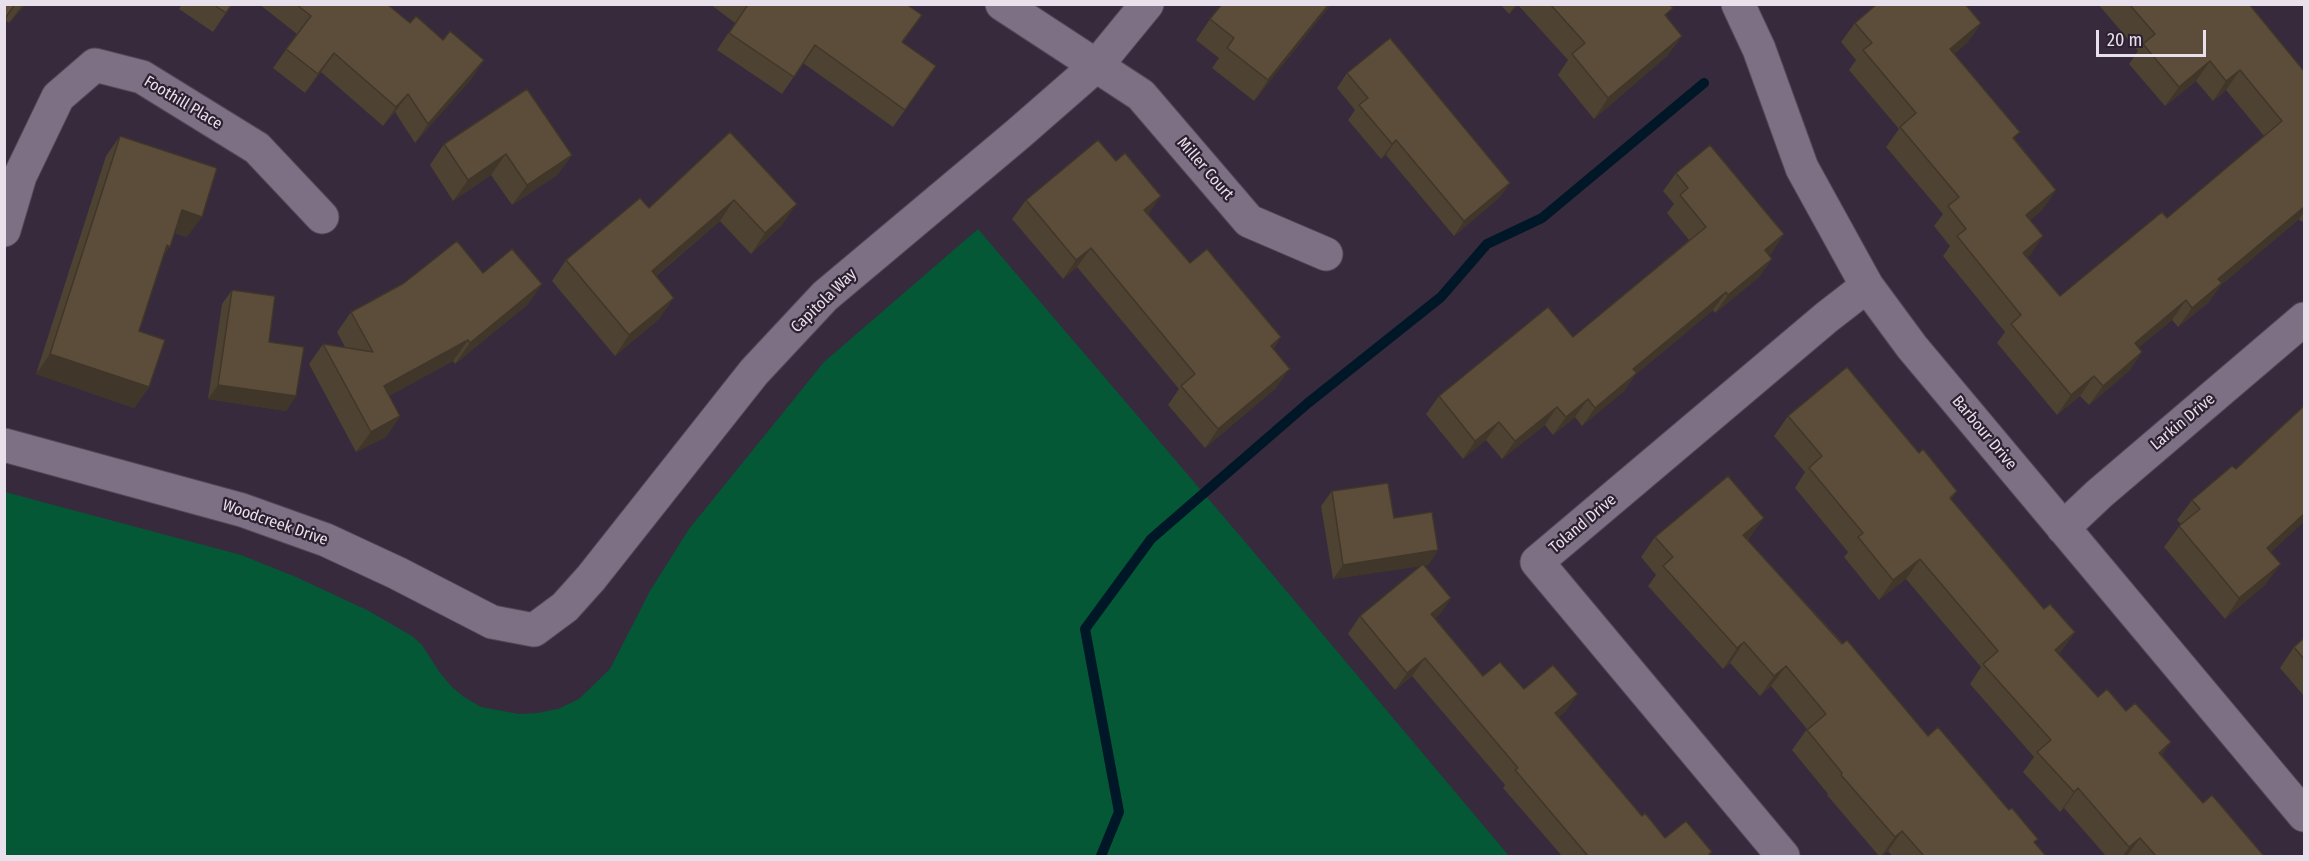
<!DOCTYPE html>
<style>
body{margin:0}
#map{position:relative;width:2309px;height:861px;overflow:hidden;background:#372a3c;font-family:"Fira Sans Condensed",sans-serif}
canvas{display:block}
.frame{position:absolute;inset:0;border:6px solid #e8e0eb;pointer-events:none}
.scale{position:absolute;left:2096px;top:30px;width:110px;height:27px;box-sizing:border-box;border:3px solid #e8e0eb;border-top:0;padding-left:8px;font-size:18px;line-height:21px;white-space:nowrap;color:#e8e0eb;-webkit-text-stroke:4px #2d2131;paint-order:stroke}
</style>
<div id="map">
<canvas width="2309" height="861"></canvas>
<div class="frame"></div>
<div class="scale">20 m</div>
</div>
<script>
const ctx = document.querySelector('canvas').getContext('2d');
ctx.lineJoin = 'round';
function paint(path, color) { ctx.fillStyle = color; ctx.fill(path, 'evenodd'); }
const toPath = rows => new Path2D(rows.map(r => 'M' + r).join(''));
function strokePath(path, color, width, dash) { ctx.strokeStyle = color; ctx.lineWidth = width; ctx.lineCap = dash ? 'butt' : 'round'; ctx.setLineDash(dash || []); ctx.stroke(path); }
function drawText(font, color, halo, rows, align = 'center') {
  ctx.font = font + ' "Fira Sans Condensed",sans-serif'; ctx.lineWidth = 4.5; ctx.setLineDash([]); ctx.textBaseline = 'middle'; ctx.strokeStyle = halo; ctx.fillStyle = color; for (const [text, x, y, turn = 0] of rows) {
    ctx.save(); ctx.translate(x, y); ctx.rotate((+turn || 0) * Math.PI / 180); ctx.textAlign = isNaN(turn) ? turn : align; if (halo) ctx.strokeText(text, 0, 0); ctx.fillText(text, 0, 0); ctx.restore();
  }
}
const green = toPath([
 [978,229,1241,537,1509,856,5,856,5,492,241,555,296,577,367,610,412,636,422,645,440,673,452,687,464,697,481,707,519,714,537,713,558,709,579,699,610,669,650,591,689,529,824,362]
]);
const stream = toPath([
 [1101,856,1119,812,1085,629,1151,539,1308,403,1441,297,1487,244,1542,218,1704,83]
]);
const street = toPath([
 [1002,4,1141,95,1249,221,1326,254],
 [1738,4,1759,49,1802,168,1867,286,1912,347,2304,815],
 [4,230,20,176,58,97,95,65,142,77,257,148,322,217],
 [4,445,242,510,326,540,397,573,492,622,534,630,565,607,591,578,754,372,825,296,1018,134,1097,65,1147,4],
 [2063,528,2099,494,2304,319],
 [1783,856,1537,562,1827,317,1867,286]
]);
const wall = toPath([
 [4,4,26,4,9,23,5,20],
 [182,4,232,4,213,32,179,9],
 [259,4,387,4,410,23,484,60,471,79,415,143,395,112,383,126,321,72,305,93,273,68,297,34],
 [710,4,906,4,903,43,936,66,893,127,803,63,782,94,717,50,735,23],
 [1331,4,1254,101,1212,68,1219,58,1196,40,1210,19],
 [1500,4,1669,4,1666,17,1682,36,1667,56,1594,119,1558,75,1568,60,1518,5,1509,14],
 [2098,4,2249,4,2304,71,2304,220,2302,222,2299,219,2221,285,2208,303,2178,327,2172,320,2139,347,2142,352,2129,371,2089,405,2080,396,2057,415,1997,343,2005,332,1943,256,1950,246,1934,226,1943,214,1886,147,1899,129,1849,70,1856,60,1841,42,1855,23,1981,23,1967,43,1954,54,2015,139,2056,190,2042,210,2030,220,2043,236,2027,257,2060,296,2167,218,2264,136,2226,90,2213,101,2196,81,2165,106,2129,64,2138,51],
 [1347,73,1510,183,1499,198,1454,236,1386,155,1381,159,1348,120,1355,110,1337,88],
 [730,132,782,225,751,254,720,221,656,276,660,318,615,356,552,281,566,260,649,208],
 [120,136,187,237,175,233,163,258,139,331,149,387,134,408,36,374,106,156],
 [444,144,572,155,557,175,512,205,491,175,453,201,430,165],
 [1676,173,1772,253,1769,255,1772,259,1759,277,1715,313,1713,310,1635,375,1624,391,1582,426,1575,417,1553,435,1545,425,1502,459,1486,440,1463,459,1426,414,1439,396,1573,337,1689,240,1667,213,1674,204,1663,191],
 [1026,200,1148,214,1190,263,1281,337,1273,349,1276,388,1205,448,1168,405,1179,389,1077,267,1063,279,1012,219],
 [483,273,542,284,527,305,455,364,453,361,389,396,400,416,386,437,356,452,309,364,323,344,345,347,337,332,351,312],
 [232,290,269,342,296,396,286,411,208,399,222,304],
 [1788,416,1919,453,1957,491,1951,499,2044,609,2075,632,2059,654,2098,697,2162,755,2203,803,2264,856,2106,856,2064,808,2060,812,2023,772,2034,757,1970,684,1981,667,1906,579,1879,600,1844,557,1848,552,1795,488,1805,472,1774,436],
 [1332,491,1394,518,1438,550,1428,565,1424,565,1451,598,1439,615,1435,618,1483,676,1524,689,1566,711,1558,717,1642,816,1665,838,1710,854,1712,856,1562,856,1503,788,1505,785,1412,676,1395,690,1348,634,1360,616,1420,566,1333,579,1321,506],
 [2192,500,2271,552,2266,584,2225,619,2164,547,2181,524,2177,520],
 [1655,537,1749,539,1748,540,1928,736,2035,844,2046,856,1892,856,1888,851,1882,856,1879,856,1827,795,1828,794,1792,750,1807,729,1771,686,1760,696,1730,663,1723,669,1648,586,1656,575,1641,557],
 [2304,638,2304,696,2280,668,2294,647]
]);
const shadedWall = toPath([
 [23,4,26,4,9,23],
 [1329,4,1331,4,1254,101,1268,80],
 [1516,4,1519,4,1509,14],
 [1981,23,1967,43,1936,69,1950,49],
 [1682,36,1667,56,1594,119,1608,98],
 [334,53,321,72,305,93,318,74],
 [484,60,471,79,415,143,428,124],
 [2210,61,2196,81,2165,106,2179,87],
 [2240,70,2226,90,2213,101,2226,81],
 [408,94,395,112,383,126,396,107],
 [1396,140,1386,155,1381,159,1392,144],
 [506,154,491,175,453,201,468,180],
 [572,155,557,175,512,205,527,185],
 [1510,183,1499,198,1454,236,1464,221],
 [2056,190,2042,210,2012,235,2026,215],
 [1161,196,1148,215,1144,210],
 [734,200,720,221,637,291,652,271],
 [797,204,782,225,751,254,765,233],
 [2304,207,2304,212,2299,219,2221,285,2208,303,2178,327,2192,308,2218,279],
 [182,210,202,217,187,237,168,230],
 [1784,234,1772,253,1752,269,1765,250],
 [2043,236,2030,256,2009,272,2023,253],
 [167,245,170,247,156,267],
 [1091,248,1077,267,1063,279,1076,260],
 [1772,259,1759,277,1715,313,1728,295],
 [542,284,527,305,455,364,470,343],
 [1726,292,1713,310,1635,375,1624,391,1582,426,1595,408,1633,369],
 [674,298,660,318,615,356,629,335],
 [2186,300,2172,320,2121,362,2135,343],
 [1281,337,1267,356,1271,346],
 [468,340,453,361,369,407,384,386],
 [2142,352,2129,371,2089,405,2103,386],
 [50,354,149,387,134,408,36,374],
 [1290,369,1276,388,1205,448,1218,429],
 [2094,376,2080,396,2057,415,2071,395],
 [218,385,296,396,286,411,208,399],
 [1588,399,1575,417,1553,435,1566,417],
 [1557,407,1545,425,1502,459,1515,441],
 [400,416,386,437,356,452,371,432],
 [1499,422,1486,440,1463,459,1475,441],
 [2304,514,2304,522,2253,569,2267,548],
 [1764,518,1749,539,1729,556,1743,535],
 [1438,550,1428,565,1333,579,1343,565],
 [1920,559,1906,579,1879,600,1893,580],
 [2281,564,2266,584,2225,619,2239,598],
 [1451,598,1439,615,1419,631,1431,614],
 [2075,632,2061,652,2041,670,2055,650],
 [1744,642,1730,663,1723,669,1737,648],
 [1425,658,1412,676,1395,690,1407,673],
 [1786,666,1771,686,1760,696,1774,676],
 [1578,694,1566,711,1543,730,1555,713],
 [2171,742,2157,762,2159,753],
 [2078,788,2064,808,2060,812,2074,792],
 [1902,831,1888,851,1881,856,1895,837],
 [2140,838,2127,856,2123,856,2129,847]
]);
const building = toPath([
 [4,4,15,4,4,20,4,4],
 [213,4,232,4,226,13,213,4],
 [296,4,387,4,410,23,416,16,443,40,450,31,484,60,428,124,408,94,396,107,334,53,318,74,286,49,311,16,296,4],
 [745,4,906,4,922,15,902,42,936,66,905,110,815,45,794,77,729,33,747,6,745,4],
 [1222,4,1329,4,1268,80,1227,48,1234,38,1210,19,1222,4],
 [1550,4,1669,4,1673,8,1665,15,1682,36,1608,98,1572,54,1585,43,1550,4],
 [1877,4,1965,4,1981,23,1950,49,2020,132,2013,138,2056,190,2026,215,2043,236,2023,253,2060,296,2162,212,2167,218,2282,121,2240,70,2226,81,2210,61,2179,87,2143,44,2155,34,2129,4,2249,4,2304,71,2304,207,2218,279,2222,283,2192,308,2186,300,2135,343,2142,352,2103,386,2094,376,2071,395,2011,324,2021,315,1957,236,1966,229,1948,206,1959,197,1900,127,1916,113,1863,50,1872,43,1855,23,1877,4],
 [1390,38,1510,183,1464,221,1396,140,1392,144,1359,105,1368,98,1347,73,1390,38],
 [527,89,572,155,527,185,506,154,468,180,444,144,527,89],
 [730,132,797,204,765,233,734,200,652,271,674,298,629,335,566,260,640,198,649,208,730,132],
 [120,136,217,168,202,217,182,210,170,247,167,245,139,331,165,340,149,387,50,354,120,136],
 [1098,140,1116,161,1125,153,1161,196,1144,210,1190,263,1207,249,1281,337,1271,346,1290,369,1218,429,1181,386,1195,374,1091,248,1076,260,1026,200,1098,140],
 [1710,145,1784,234,1765,250,1772,259,1728,295,1726,292,1633,369,1637,373,1595,408,1588,399,1566,417,1557,407,1515,441,1499,422,1475,441,1439,396,1548,307,1573,337,1706,227,1680,195,1688,188,1676,173,1710,145],
 [457,241,483,273,512,249,542,284,470,343,468,340,384,386,400,416,371,432,323,344,373,352,351,312,404,283,457,241],
 [232,290,275,296,269,342,304,347,296,396,218,385,232,290],
 [1847,367,1919,453,1923,449,1957,491,1950,498,2044,609,2050,604,2075,632,2055,650,2098,697,2107,689,2126,711,2135,703,2171,742,2159,753,2203,803,2212,795,2264,856,2156,856,2140,838,2129,847,2078,788,2074,792,2037,752,2051,740,1983,664,1998,651,1920,559,1893,580,1858,537,1863,533,1809,468,1822,456,1788,416,1847,367],
 [2304,406,2304,514,2267,548,2281,564,2239,598,2179,526,2200,509,2192,500,2232,466,2236,469,2304,406],
 [1728,476,1764,518,1743,535,1842,644,1847,640,1928,736,1938,727,2009,810,2012,808,2038,839,2034,842,2046,856,1924,856,1902,831,1895,837,1841,775,1842,773,1807,730,1826,714,1786,666,1774,676,1744,642,1737,648,1663,566,1673,557,1655,537,1728,476],
 [1388,483,1394,518,1432,512,1438,550,1343,565,1332,491,1388,483],
 [1423,564,1451,598,1431,614,1483,676,1500,662,1524,689,1553,665,1578,694,1555,713,1642,816,1645,813,1665,838,1686,821,1712,852,1709,854,1712,856,1588,856,1515,770,1518,768,1425,658,1407,673,1360,616,1423,564],
 [2304,638,2304,659,2294,647,2304,638]
]);
const streetNames = [
 ["Foothill Place",183,103,31],
 ["Miller Court",1205,169,49],
 ["Capitola Way",824,301,-44],
 ["Larkin Drive",2183,422,-40],
 ["Barbour Drive",1984,433,50],
 ["Woodcreek Drive",275,523,19],
 ["Toland Drive",1583,524,-40]
];
paint(green, '#045835');
strokePath(stream, '#001727', 10);
strokePath(street, '#534857', 35);
strokePath(street, '#7e7084', 33);
paint(wall, '#4e4232');
paint(shadedWall, '#403629');
paint(building, '#5b4d3a');
strokePath(building, '#403629', 1.5);
drawText('16px', '#e8e0eb', '#2d2131', streetNames);
</script>
